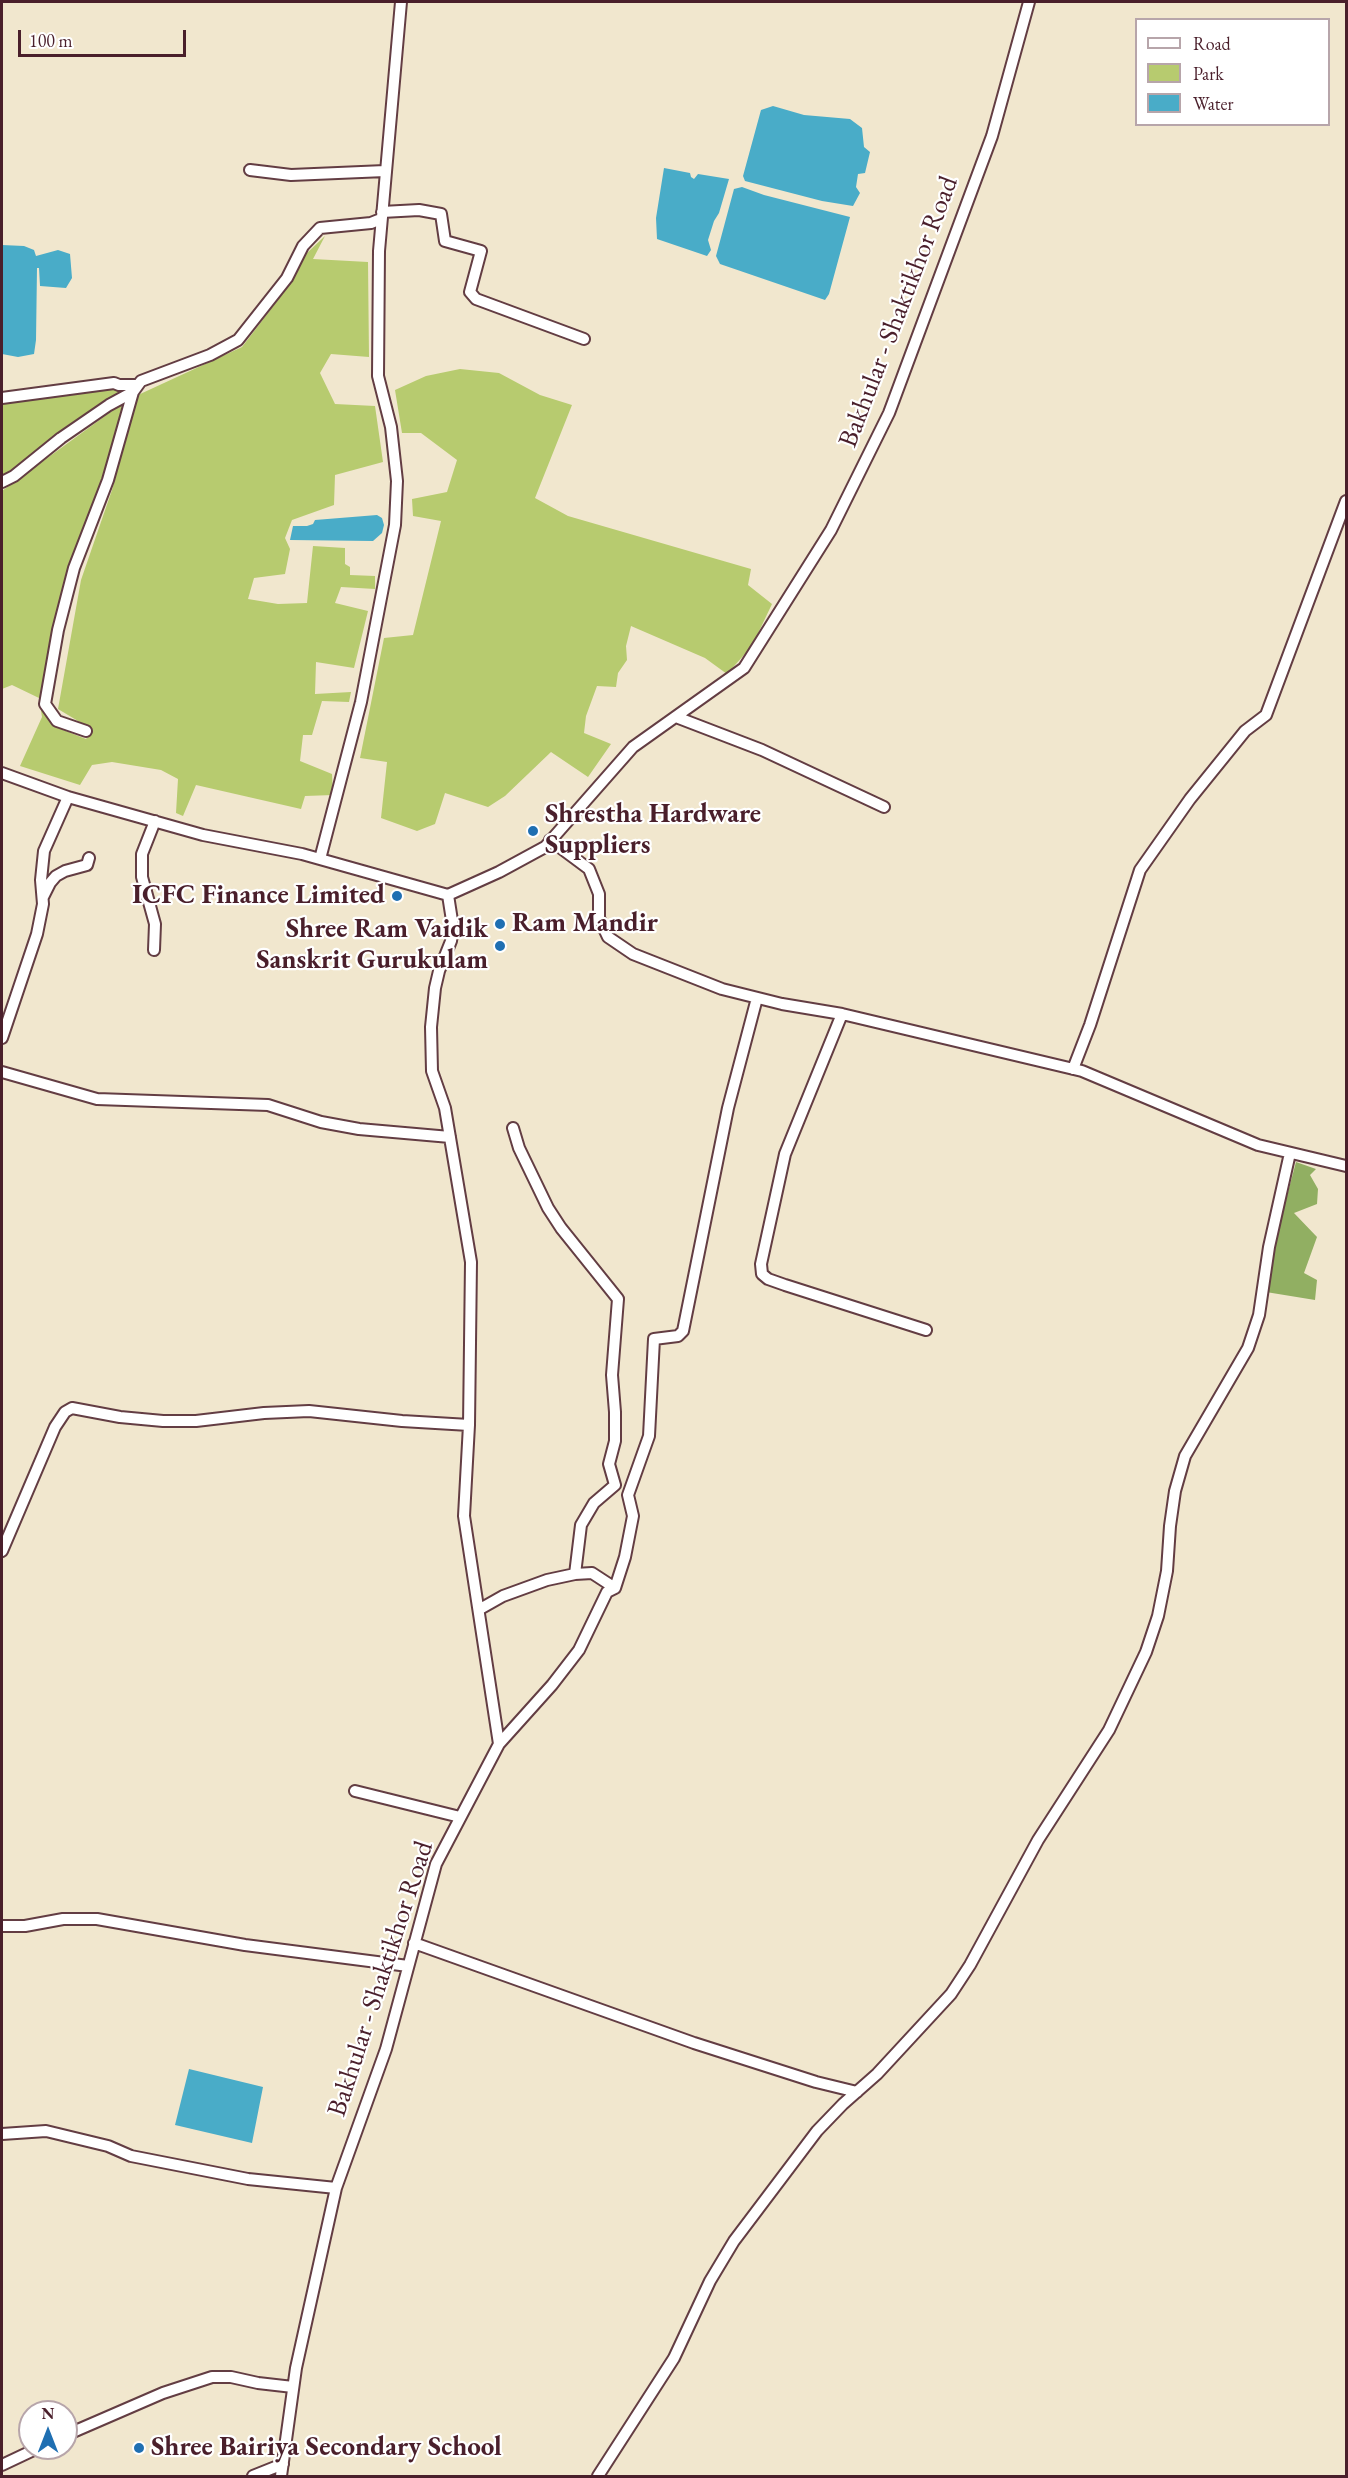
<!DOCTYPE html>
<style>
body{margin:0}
#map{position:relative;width:1348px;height:2478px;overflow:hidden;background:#f1e7ce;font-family:"EB Garamond",serif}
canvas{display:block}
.frame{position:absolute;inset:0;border:3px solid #4a1f2b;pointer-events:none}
.legend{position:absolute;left:1135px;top:18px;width:195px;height:108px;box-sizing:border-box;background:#fff;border:2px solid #b7a5aa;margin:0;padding:8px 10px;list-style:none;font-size:18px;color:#4a1f2b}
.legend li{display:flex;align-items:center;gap:12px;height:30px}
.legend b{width:30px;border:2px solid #b7a5aa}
.north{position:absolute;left:18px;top:2400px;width:60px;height:60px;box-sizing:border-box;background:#fff;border:2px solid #b7a5aa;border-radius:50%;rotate:0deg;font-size:16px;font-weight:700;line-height:24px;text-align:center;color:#4a1f2b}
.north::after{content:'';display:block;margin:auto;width:21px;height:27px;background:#1f6fb2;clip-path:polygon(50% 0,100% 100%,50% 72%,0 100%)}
.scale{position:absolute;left:18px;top:30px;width:168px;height:27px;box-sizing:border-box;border:3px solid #4a1f2b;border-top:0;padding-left:8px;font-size:18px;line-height:21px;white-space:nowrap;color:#4a1f2b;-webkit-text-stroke:4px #fff;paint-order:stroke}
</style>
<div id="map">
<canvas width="1348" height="2478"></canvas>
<div class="frame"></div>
<ul class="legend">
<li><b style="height:8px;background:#fff"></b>Road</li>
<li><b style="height:16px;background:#b7cb6f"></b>Park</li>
<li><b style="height:16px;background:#49acc8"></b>Water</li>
</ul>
<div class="north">N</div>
<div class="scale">100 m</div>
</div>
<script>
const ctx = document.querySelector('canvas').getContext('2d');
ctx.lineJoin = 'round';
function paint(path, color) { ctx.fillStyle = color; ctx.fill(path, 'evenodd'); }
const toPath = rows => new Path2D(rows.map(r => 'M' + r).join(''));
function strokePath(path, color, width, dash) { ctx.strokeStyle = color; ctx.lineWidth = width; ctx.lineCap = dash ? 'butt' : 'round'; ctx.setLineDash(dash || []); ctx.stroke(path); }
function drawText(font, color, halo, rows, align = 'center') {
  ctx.font = font + ' "EB Garamond",serif'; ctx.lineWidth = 4.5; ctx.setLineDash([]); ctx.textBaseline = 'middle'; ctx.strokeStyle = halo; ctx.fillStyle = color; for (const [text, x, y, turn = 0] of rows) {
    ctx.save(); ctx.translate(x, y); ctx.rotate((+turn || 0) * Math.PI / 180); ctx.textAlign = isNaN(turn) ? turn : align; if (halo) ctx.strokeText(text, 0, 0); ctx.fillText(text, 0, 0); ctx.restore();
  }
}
const green = toPath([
 [325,236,313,259,368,262,369,357,331,354,320,373,335,404,375,406,383,462,335,475,334,505,292,520,285,538,290,549,285,574,254,578,248,599,278,604,307,603,313,546,345,548,345,564,350,567,350,575,375,576,375,589,341,587,335,603,368,611,354,668,316,662,315,694,351,692,349,702,322,701,312,735,303,735,300,761,332,774,333,795,305,796,301,809,196,785,183,816,176,813,178,779,161,770,112,762,92,765,80,785,20,766,42,717,39,698,12,685,2,689,2,491,127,400,106,476,70,566,42,701,53,726,86,739,93,730,58,709,81,580,112,490,138,395,242,347,287,288,307,253],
 [460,369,499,373,540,395,572,405,535,498,568,516,751,569,748,585,772,604,752,646,727,674,705,658,631,626,626,646,627,660,618,673,616,687,597,686,586,716,584,733,611,744,588,777,551,752,505,796,488,807,445,793,435,824,417,831,381,818,387,762,360,758,384,638,413,635,441,521,413,516,412,499,447,492,457,460,421,433,402,433,395,390,426,376],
 [112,386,129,389,2,478,2,402]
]);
const forest = toPath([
 [1296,1162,1316,1169,1310,1175,1318,1189,1317,1204,1294,1213,1317,1237,1304,1273,1317,1280,1315,1300,1266,1292,1275,1241]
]);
const water = toPath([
 [773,106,804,115,850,119,862,128,864,147,870,152,865,173,858,174,856,187,860,193,853,206,822,201,745,181,743,176,761,110],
 [664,168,690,173,691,177,694,179,698,174,729,179,719,213,714,221,708,240,711,250,707,256,657,239,656,218],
 [742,187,764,195,850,217,829,294,825,300,720,264,716,256,734,189],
 [2,245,24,246,34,250,36,256,58,250,70,254,72,278,66,288,40,286,39,268,37,268,36,340,34,354,18,357,2,354],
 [377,515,382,518,384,525,382,533,373,541,290,540,293,526,307,526,313,524,315,520],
 [189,2069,263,2087,252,2143,175,2125]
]);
const minor = toPath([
 [250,170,291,175,385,171],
 [382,212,419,210,441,214,445,241,481,251,470,292,476,299,584,339],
 [2,398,114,383,119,385,138,385],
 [2,482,14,476,61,438,109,405,133,392],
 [676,717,762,750,884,807],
 [86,731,57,721,45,704,58,630,74,568,108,480,133,392,141,381,210,355,238,340,287,278,303,246,320,228,371,223,381,219],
 [2,773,68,797,203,835,302,854,448,895],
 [550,840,589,869,599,894,599,918,608,937,633,954,722,989,782,1004,842,1014,1082,1071,1258,1145,1346,1166],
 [320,859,361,702,395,525,397,481,391,427,378,376,379,251,401,2],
 [448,895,499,872,545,847,633,747,744,668,831,530,889,413,992,136,1029,2],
 [43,897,50,883,56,876,65,871,87,865,89,858],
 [154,950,155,924,142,877,142,854,155,821],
 [842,1014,785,1154,761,1264,762,1274,768,1279,785,1285,926,1330],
 [2,1038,37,934,43,904,41,880,44,851,68,797],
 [1073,1069,1090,1025,1140,870,1190,799,1245,731,1266,715,1346,501],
 [2,1072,97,1099,268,1105,321,1122,359,1129,450,1137],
 [513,1128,519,1148,548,1208,561,1228,618,1299,612,1375,615,1412,615,1441,609,1464,615,1485,594,1503,581,1525,575,1574],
 [2,1551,55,1427,65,1412,72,1408,120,1417,163,1421,196,1421,264,1413,309,1411,402,1421,469,1425],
 [480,1609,503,1596,547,1580,575,1574,592,1573,615,1588],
 [499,1744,552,1685,579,1650,607,1592,615,1588,625,1557,633,1516,628,1495,649,1436,654,1339,678,1336,683,1331,728,1108,757,998],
 [355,1791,460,1817],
 [2,1926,25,1926,63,1919,97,1919,245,1945,408,1966],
 [414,1943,694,2043,816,2082,857,2092],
 [2,2134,46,2131,108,2146,131,2156,248,2179,336,2188],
 [66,2435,163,2393,212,2377,231,2377,258,2383,293,2387],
 [2,2465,38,2448],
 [253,2476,283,2464],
 [281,2476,296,2368,336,2188,386,2049,436,1864,499,1744,464,1516,469,1425,471,1262,445,1108,432,1071,431,1027,435,988,439,971,451,941,453,927,448,895],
 [598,2476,674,2358,710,2281,734,2241,817,2131,843,2104,877,2074,951,1994,970,1965,1038,1840,1109,1730,1146,1652,1158,1616,1167,1571,1170,1526,1175,1491,1185,1456,1248,1348,1259,1315,1269,1247,1290,1153]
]);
const markers = [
 [533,831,6,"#1f6fb2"],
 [397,896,6,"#1f6fb2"],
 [500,924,6,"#1f6fb2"],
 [500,946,6,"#1f6fb2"],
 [139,2448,6,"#1f6fb2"]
];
const streetNames = [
 ["Bakhular - Shaktikhor Road",899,312,-69],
 ["Bakhular - Shaktikhor Road",381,1979,-72]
];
const poiNames = [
 ["Shrestha Hardware",545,815],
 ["Suppliers",545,846],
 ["ICFC Finance Limited",385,896,"right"],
 ["Ram Mandir",512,924],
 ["Shree Ram Vaidik",488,930,"right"],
 ["Sanskrit Gurukulam",488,961,"right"],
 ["Shree Bairiya Secondary School",151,2448]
];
paint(green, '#b7cb6f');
paint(forest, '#91af62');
paint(water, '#49acc8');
strokePath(minor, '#633d43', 14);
strokePath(minor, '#fff', 10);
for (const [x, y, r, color] of markers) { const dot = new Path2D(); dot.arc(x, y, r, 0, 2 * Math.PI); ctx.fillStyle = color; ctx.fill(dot); strokePath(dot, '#fff', 2); }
drawText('27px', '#4a1f2b', '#fff', streetNames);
drawText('bold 27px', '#4a1f2b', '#fff', poiNames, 'left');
</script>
